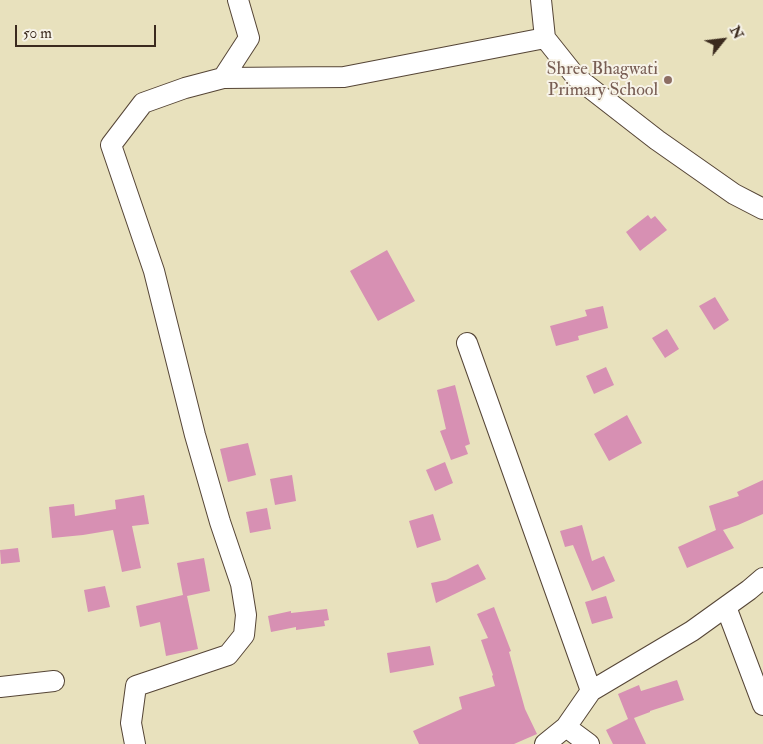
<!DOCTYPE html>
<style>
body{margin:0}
#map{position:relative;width:763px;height:744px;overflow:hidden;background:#e8e1bd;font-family:"IM FELL Double Pica",serif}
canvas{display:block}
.north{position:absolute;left:698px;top:15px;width:50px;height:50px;-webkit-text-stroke:4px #f7f3e8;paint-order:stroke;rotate:61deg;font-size:14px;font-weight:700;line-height:20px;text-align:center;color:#3b2a1e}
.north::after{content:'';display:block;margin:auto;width:18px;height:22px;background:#3b2a1e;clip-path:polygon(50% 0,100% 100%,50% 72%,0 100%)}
.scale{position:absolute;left:15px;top:25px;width:141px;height:22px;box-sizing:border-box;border:2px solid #3b2a1e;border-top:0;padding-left:6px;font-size:15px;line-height:18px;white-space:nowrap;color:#3b2a1e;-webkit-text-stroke:4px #f7f3e8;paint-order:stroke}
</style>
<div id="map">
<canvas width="763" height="744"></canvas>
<div class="north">N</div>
<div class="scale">50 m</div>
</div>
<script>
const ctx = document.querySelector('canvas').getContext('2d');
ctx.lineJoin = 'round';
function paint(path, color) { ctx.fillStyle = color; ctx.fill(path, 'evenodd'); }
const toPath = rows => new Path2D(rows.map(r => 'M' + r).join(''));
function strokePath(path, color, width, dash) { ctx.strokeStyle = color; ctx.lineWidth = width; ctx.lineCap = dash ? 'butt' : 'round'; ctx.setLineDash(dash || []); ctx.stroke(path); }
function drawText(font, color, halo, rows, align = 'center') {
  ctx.font = font + ' "IM FELL Double Pica",serif'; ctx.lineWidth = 4; ctx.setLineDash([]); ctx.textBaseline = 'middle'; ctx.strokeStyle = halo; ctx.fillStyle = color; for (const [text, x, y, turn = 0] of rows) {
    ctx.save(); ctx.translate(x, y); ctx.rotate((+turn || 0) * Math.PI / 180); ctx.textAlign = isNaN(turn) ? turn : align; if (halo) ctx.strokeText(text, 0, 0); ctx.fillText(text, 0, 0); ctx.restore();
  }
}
const building = toPath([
 [648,215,651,219,655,216,667,230,640,251,626,232],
 [387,250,415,301,378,321,350,271],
 [715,297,729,320,714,330,699,306],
 [603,306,608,328,578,336,579,340,556,346,550,326,587,316,585,310],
 [667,329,679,349,665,358,652,338],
 [606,367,614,385,594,394,586,376],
 [455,385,470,444,465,446,468,454,451,460,440,431,446,429,437,390],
 [627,415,642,443,609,461,594,434],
 [248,443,256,475,228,482,220,449],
 [445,462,453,483,435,491,426,470],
 [292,475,296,501,275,505,270,479],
 [763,480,763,514,738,525,723,530,734,548,687,568,678,547,716,530,709,506,739,496,737,492],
 [144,495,149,524,132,526,141,568,122,572,113,530,83,535,52,538,49,507,74,504,75,516,116,509,115,500],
 [267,508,271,529,250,533,246,512],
 [433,514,441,540,417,548,409,521],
 [582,525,592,561,604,556,615,581,592,591,573,545,565,547,560,531],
 [18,548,20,562,1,564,0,550],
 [204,558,210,591,187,596,198,649,166,656,160,622,140,627,136,606,183,595,177,563],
 [478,564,486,579,436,603,431,583,446,580],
 [105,586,110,607,88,612,84,590],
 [606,596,613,618,592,624,585,602],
 [494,607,511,651,509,652,525,709,537,734,514,744,419,744,413,731,462,709,459,697,495,686,492,676,493,675,481,640,488,638,477,614],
 [327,609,329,620,324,621,325,626,296,630,296,627,271,632,268,616,291,611,291,613],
 [430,646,434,665,390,673,387,653],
 [677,680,684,700,650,711,650,712,634,718,646,744,613,744,606,730,628,719,618,694,639,685,641,691]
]);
const street = toPath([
 [541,0,545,38],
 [223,78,344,77,545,38,576,77,657,140,734,194,763,209],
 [467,343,591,691],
 [726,607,763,705],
 [0,687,54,681],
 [566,727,589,744],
 [135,744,131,723,136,686,228,655,244,635,246,615,241,584,220,522,195,435,154,271,111,145,143,103,185,88,223,78,249,38,238,0],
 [545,744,566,727,591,691,692,631,749,590,763,578]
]);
const markers = [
 [668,80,5,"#8d6e63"]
];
const educationNames = [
 ["Shree Bhagwati",658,70],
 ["Primary School",658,91]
];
paint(building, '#d790b3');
strokePath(street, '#554536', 22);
strokePath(street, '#fff', 20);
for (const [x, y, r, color] of markers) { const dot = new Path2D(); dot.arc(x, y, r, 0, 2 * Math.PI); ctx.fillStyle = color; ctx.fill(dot); strokePath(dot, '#f7f3e8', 2); }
drawText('18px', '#785e54', '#f7f3e8', educationNames, 'right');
</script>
